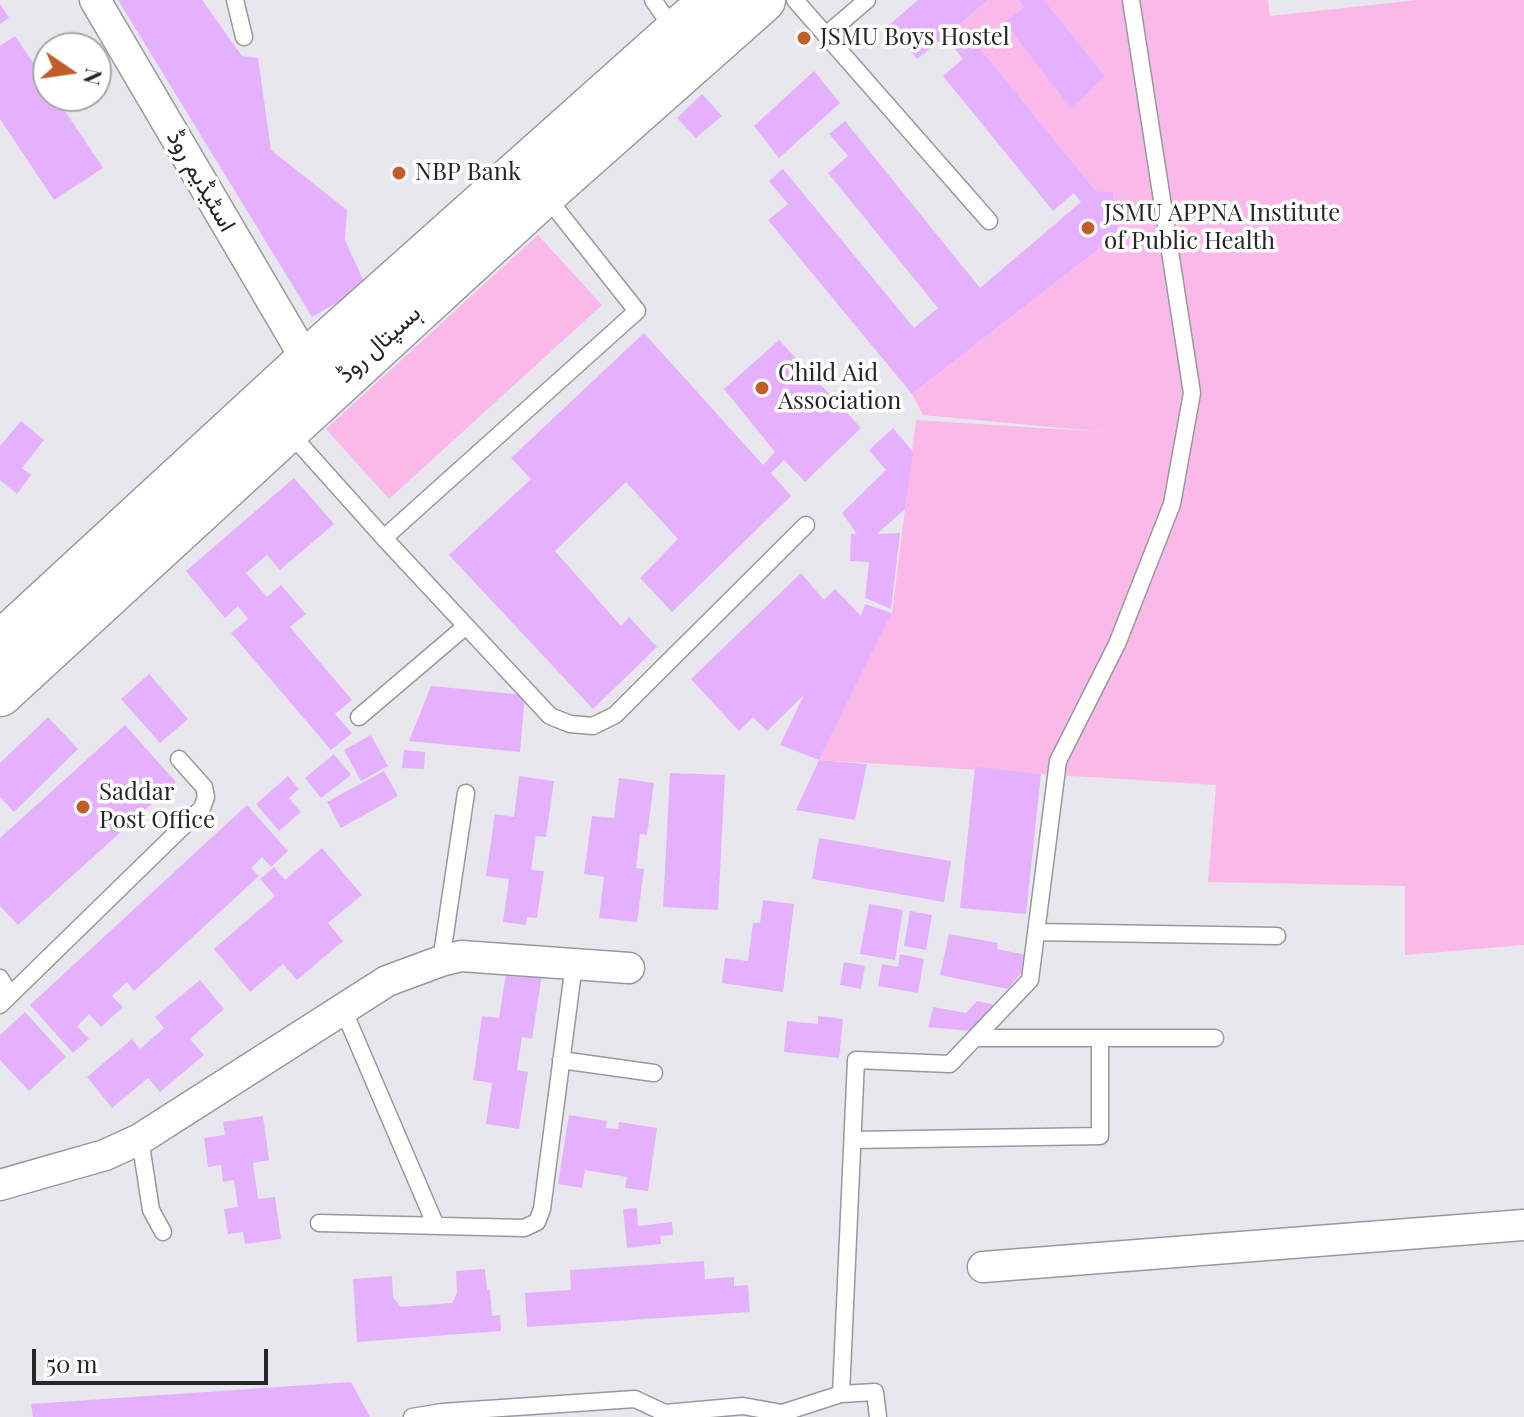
<!DOCTYPE html>
<meta charset="utf-8">
<style>
body{margin:0}
#map{position:relative;width:1524px;height:1417px;overflow:hidden;background:#e8e7ed;font-family:"Playfair Display",serif}
canvas{display:block}
.north{position:absolute;left:32px;top:32px;width:80px;height:80px;box-sizing:border-box;background:#fff;border:2px solid #a8a8a9;border-radius:50%;rotate:103deg;font-size:22px;font-weight:700;line-height:32px;text-align:center;color:#262628}
.north::after{content:'';display:block;margin:auto;width:28px;height:36px;background:#c15d27;clip-path:polygon(50% 0,100% 100%,50% 72%,0 100%)}
.scale{position:absolute;left:32px;top:1349px;width:236px;height:36px;box-sizing:border-box;border:4px solid #262628;border-top:0;padding-left:10px;font-size:24px;line-height:28px;white-space:nowrap;color:#262628;-webkit-text-stroke:6px #fff;paint-order:stroke}
</style>
<div id="map">
<canvas width="1524" height="1417"></canvas>
<div class="north">N</div>
<div class="scale">50 m</div>
</div>
<script>
const ctx = document.querySelector('canvas').getContext('2d');
ctx.lineJoin = 'round';
function paint(path, color) { ctx.fillStyle = color; ctx.fill(path, 'evenodd'); }
const toPath = rows => new Path2D(rows.map(r => 'M' + r).join(''));
function strokePath(path, color, width, dash) { ctx.strokeStyle = color; ctx.lineWidth = width; ctx.lineCap = dash ? 'butt' : 'round'; ctx.setLineDash(dash || []); ctx.stroke(path); }
function drawText(font, color, halo, rows, align = 'center') {
  ctx.font = font + ' "Playfair Display",Vazirmatn,serif'; ctx.lineWidth = 7; ctx.setLineDash([]); ctx.textBaseline = 'middle'; ctx.strokeStyle = halo; ctx.fillStyle = color; for (const [text, x, y, turn = 0] of rows) {
    ctx.save(); ctx.translate(x, y); ctx.rotate((+turn || 0) * Math.PI / 180); ctx.textAlign = isNaN(turn) ? turn : align; if (halo) ctx.strokeText(text, 0, 0); ctx.fillText(text, 0, 0); ctx.restore();
  }
}
const green = toPath([
 [988,0,1018,0,1024,7,1004,24,1073,108,1105,76,1044,0,1268,0,1270,16,1418,0,1524,0,1524,945,1405,955,1405,886,1208,882,1216,785,819,760,892,613,916,420,1105,432,923,415,912,394,1118,234,1113,192,1096,191,960,24],
 [538,235,602,305,389,499,326,429]
]);
const building = toPath([
 [118,0,202,0,242,56,258,58,271,150,347,210,345,240,366,286,312,317],
 [918,0,988,0,960,24,1096,191,1113,192,1118,234,912,394,768,220,788,204,769,181,783,169,914,328,938,308,828,173,848,156,829,134,845,121,980,288,1081,202,1074,193,1053,211,943,76,963,59,945,37,917,59,889,25],
 [1018,0,1044,0,1105,76,1072,109,1004,23,1024,7],
 [0,4,9,18,0,24],
 [15,36,48,85,48,96,55,96,103,168,54,200,0,119,0,46],
 [814,71,840,103,779,158,754,126],
 [702,94,722,116,696,138,677,118],
 [644,333,763,465,775,452,724,389,779,340,861,428,805,482,784,460,771,473,791,496,672,612,640,578,678,539,626,482,555,551,621,626,629,617,657,647,593,709,449,555,531,479,511,458],
 [21,421,44,440,22,468,31,475,17,494,0,480,0,446],
 [893,428,913,452,905,509,877,534,900,533,891,609,865,598,869,562,850,561,851,534,857,534,842,513,886,470,869,450],
 [294,478,334,524,280,570,267,555,246,573,267,597,281,585,306,614,290,627,352,700,335,714,352,733,331,750,231,633,248,619,238,606,225,618,186,571],
 [801,573,824,600,835,589,861,616,865,604,892,613,819,760,780,745,804,695,767,731,753,717,739,731,691,679],
 [149,674,188,719,160,743,121,699],
 [431,686,525,695,520,752,409,741],
 [48,717,78,749,14,812,0,797,0,763],
 [125,725,176,782,18,925,0,906,0,838],
 [371,735,388,766,361,781,344,750],
 [404,750,425,752,424,769,402,768],
 [334,754,351,775,321,798,305,778],
 [819,760,867,764,855,820,796,810],
 [975,767,1041,774,1026,914,960,908],
 [384,771,398,796,341,828,327,802],
 [670,773,725,775,718,910,663,907],
 [288,776,299,789,289,798,301,812,279,831,256,804],
 [519,776,554,781,546,837,536,836,531,870,544,871,537,918,527,917,526,925,503,922,509,879,486,876,495,814,514,817],
 [619,778,654,783,647,835,640,834,636,868,644,869,637,922,599,918,604,877,584,874,592,816,614,818],
 [247,805,288,851,271,867,262,857,251,868,259,876,134,991,127,982,112,996,123,1007,101,1027,89,1014,77,1026,89,1039,73,1053,30,1005],
 [819,838,951,861,944,902,812,879],
 [322,848,362,895,328,923,343,941,297,980,283,964,250,992,214,949,275,896,260,879,274,867,285,880],
 [763,900,794,904,783,992,722,983,725,958,748,961,753,923,760,923],
 [869,904,903,910,895,960,860,954],
 [910,911,932,915,926,950,904,946],
 [949,934,998,943,997,949,1026,955,1022,972,1008,989,940,975],
 [900,954,924,959,918,993,878,986,882,964,898,967],
 [844,962,865,966,861,989,840,985],
 [507,968,542,974,532,1039,522,1037,517,1070,528,1072,519,1129,486,1124,492,1083,473,1080,482,1016,499,1018],
 [200,980,224,1009,190,1039,204,1055,160,1092,148,1078,112,1108,87,1077,132,1039,140,1049,164,1028,155,1017],
 [977,1001,996,1005,970,1031,928,1027,933,1007,966,1013],
 [25,1012,66,1057,29,1091,0,1060,0,1035],
 [818,1016,843,1019,839,1058,784,1052,787,1021,818,1024],
 [569,1115,607,1121,606,1128,618,1129,619,1122,657,1128,648,1191,625,1188,627,1177,585,1170,582,1188,558,1184],
 [263,1116,269,1160,253,1163,258,1199,275,1197,281,1239,245,1244,243,1232,228,1234,224,1209,238,1207,234,1180,223,1182,221,1165,208,1167,204,1138,225,1135,223,1122],
 [637,1208,638,1226,672,1222,673,1235,660,1236,661,1244,627,1248,623,1209],
 [704,1261,705,1279,734,1277,734,1286,748,1285,750,1312,527,1327,525,1293,571,1290,570,1270],
 [485,1269,487,1290,490,1290,492,1316,500,1315,501,1331,357,1342,353,1279,392,1276,393,1297,401,1307,452,1303,457,1293,456,1271],
 [351,1382,370,1417,33,1417,31,1404]
]);
const lane = toPath([
 [235,0,244,37],
 [653,0,675,31],
 [795,0,989,221],
 [826,35,867,0],
 [289,432,384,538,637,311,545,195],
 [384,538,550,716,570,724,593,726,615,715,806,525],
 [359,717,466,626],
 [1036,932,1277,936],
 [441,961,466,793],
 [0,978,10,995],
 [0,1005,202,808,206,797,204,787,179,759],
 [343,1009,436,1226],
 [975,1038,1215,1038],
 [561,1060,654,1073],
 [140,1139,151,1210,163,1232],
 [853,1140,1100,1136,1100,1038],
 [319,1223,524,1228,537,1222,542,1209,574,964],
 [841,1394,875,1392,878,1417],
 [412,1417,442,1412,635,1399,665,1413,743,1406,782,1413,841,1394,856,1060,950,1064,1030,980,1058,761,1117,644,1172,504,1192,393,1131,0]
]);
const street = toPath([
 [95,0,307,361],
 [0,1185,105,1155,140,1139,387,981,441,961,461,956,629,968],
 [983,1267,1524,1225]
]);
const secondary = toPath([
 [0,644,307,361,676,32,714,0],
 [0,694,544,194,763,0]
]);
const markers = [
 [804,38,8,"#c15d27"],
 [399,173,8,"#c15d27"],
 [1088,228,8,"#c15d27"],
 [762,388,8,"#c15d27"],
 [83,807,8,"#c15d27"]
];
const poiNames = [
 ["JSMU Boys Hostel",820,38],
 ["NBP Bank",415,173],
 ["JSMU APPNA Institute",1104,214],
 ["of Public Health",1104,242],
 ["Child Aid",778,374],
 ["Association",778,402],
 ["Saddar",99,793],
 ["Post Office",99,821]
];
const streetNames = [
 ["اسٹیڈیم روڈ",201,181,60],
 ["ہسپتال روڈ",379,344,-42]
];
paint(green, '#fab9e8');
paint(building, '#e5b1ff');
strokePath(lane, '#99989d', 19);
strokePath(street, '#99989d', 33);
strokePath(secondary, '#99989d', 47);
strokePath(lane, '#fff', 16);
strokePath(street, '#fff', 30);
strokePath(secondary, '#fff', 44);
for (const [x, y, r, color] of markers) { const dot = new Path2D(); dot.arc(x, y, r, 0, 2 * Math.PI); ctx.fillStyle = color; ctx.fill(dot); strokePath(dot, '#fff', 3); }
drawText('24px', '#262628', '#fff', poiNames, 'left');
drawText('24px', '#262628', '#fff', streetNames);
</script>
